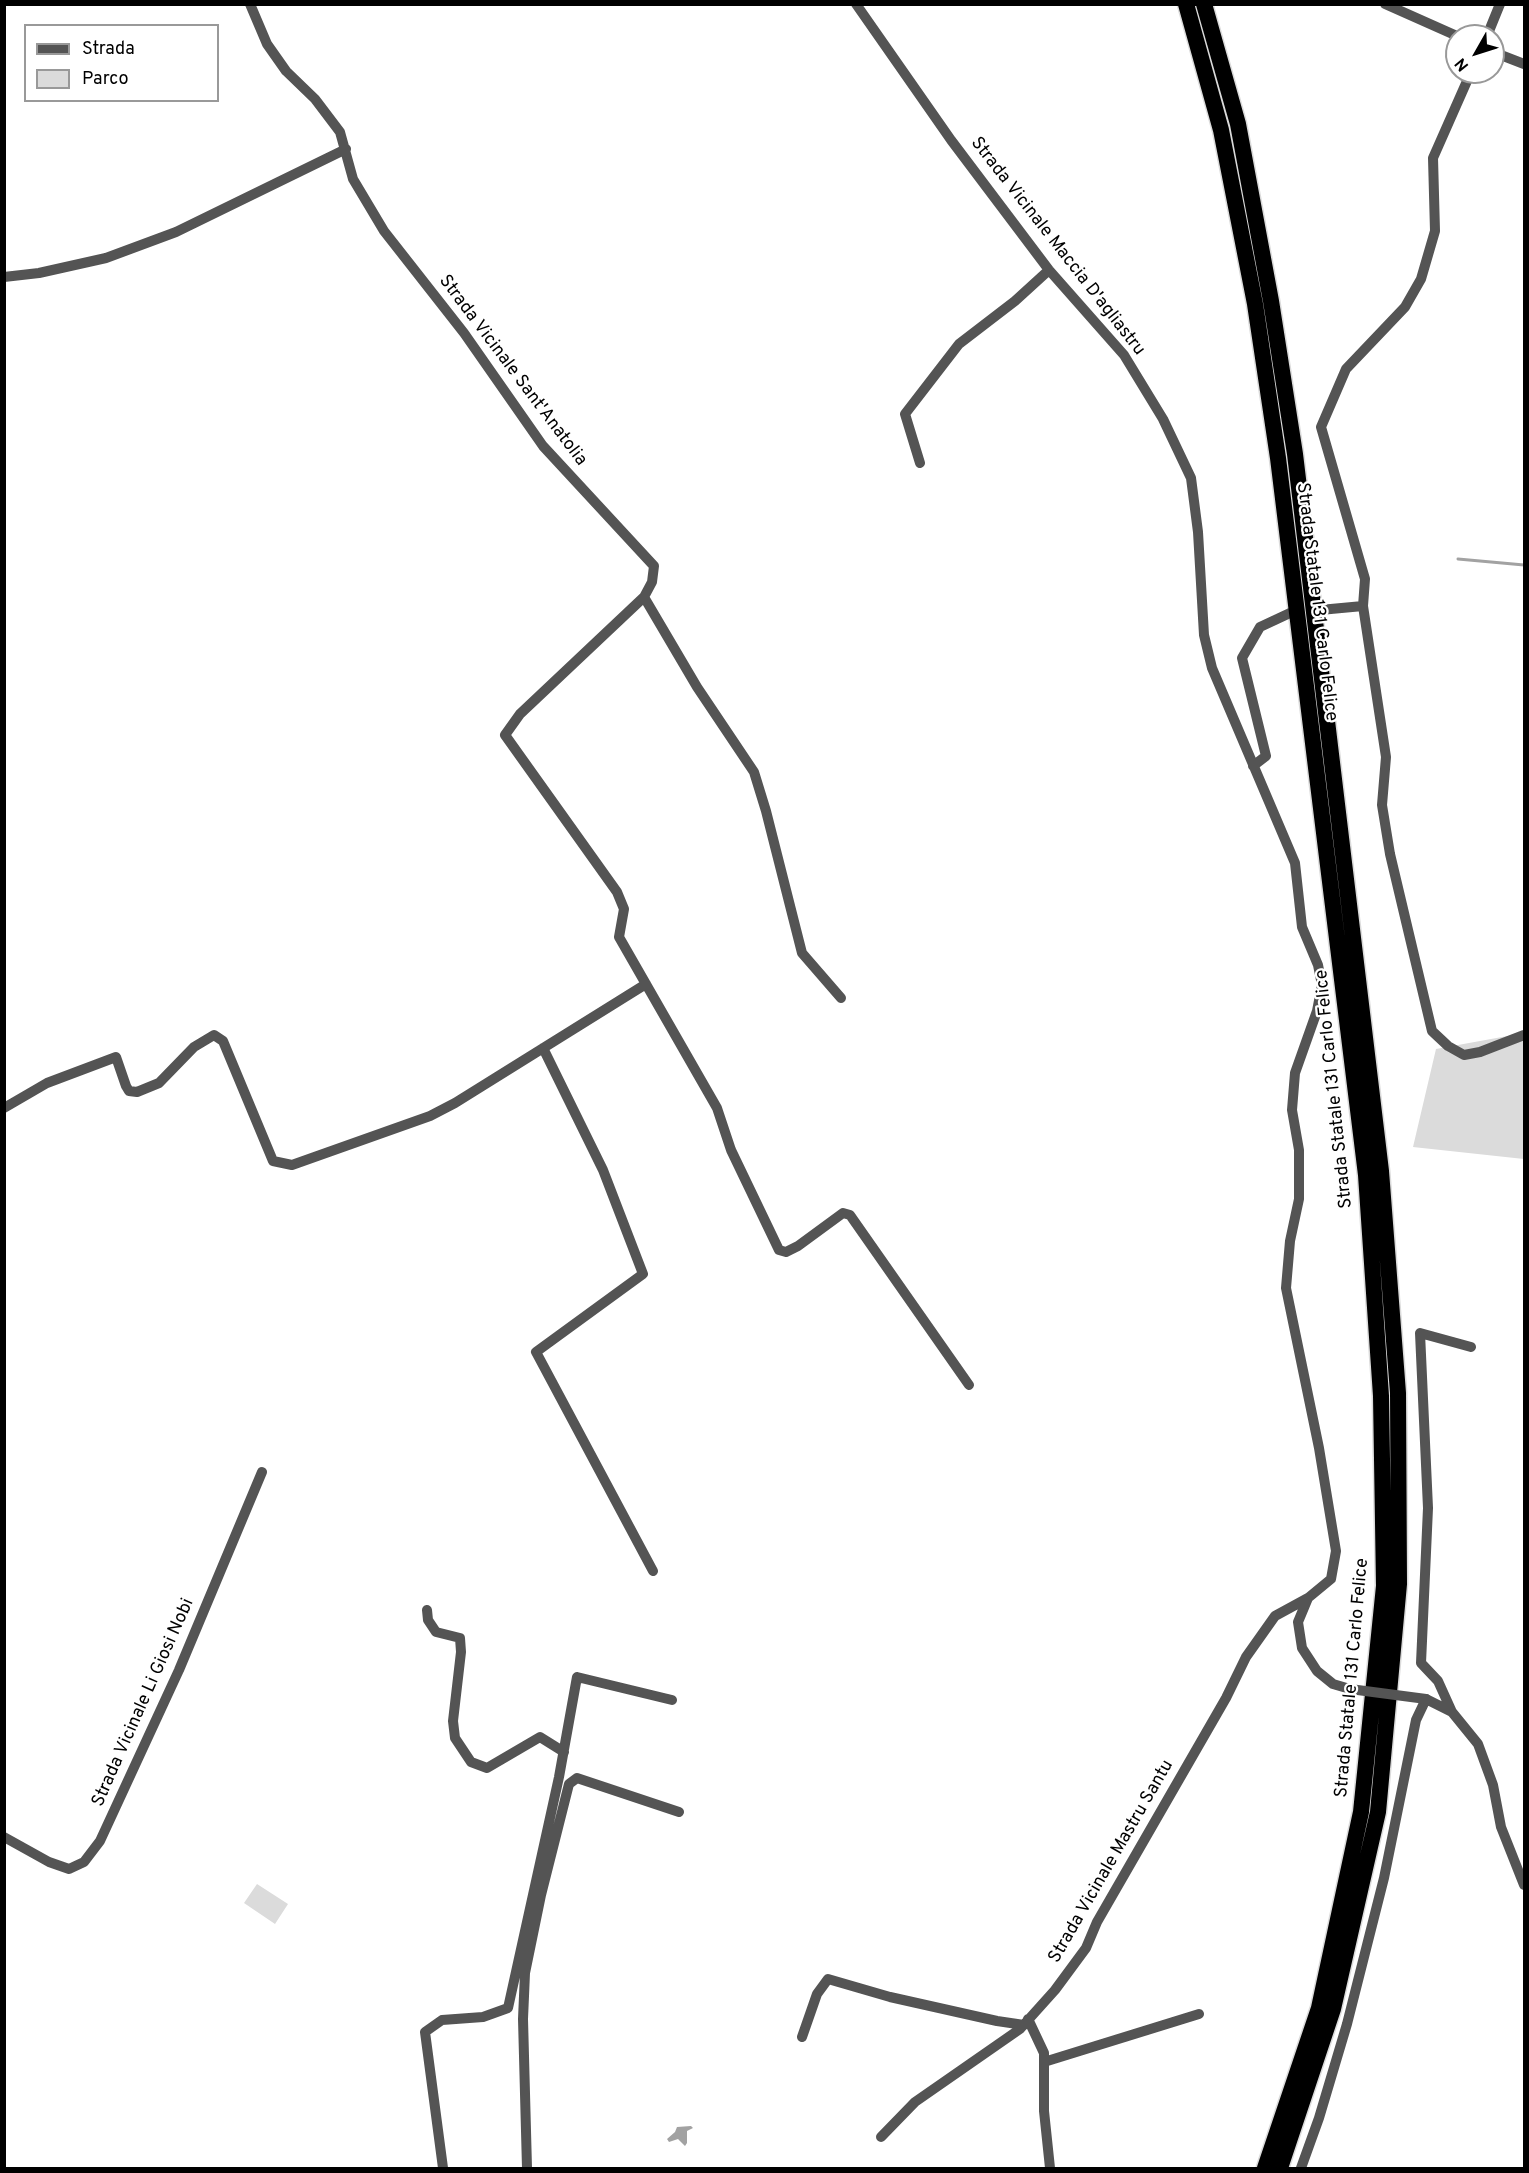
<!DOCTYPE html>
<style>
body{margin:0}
#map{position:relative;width:1529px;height:2173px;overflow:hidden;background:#fff;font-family:Overpass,sans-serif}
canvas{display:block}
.frame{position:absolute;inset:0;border:6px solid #000;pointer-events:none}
.legend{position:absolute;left:24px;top:24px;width:195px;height:78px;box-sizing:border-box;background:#fff;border:2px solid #999;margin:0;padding:8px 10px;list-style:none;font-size:18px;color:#000}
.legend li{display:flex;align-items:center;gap:12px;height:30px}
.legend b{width:30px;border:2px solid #999}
.north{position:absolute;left:1445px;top:24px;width:60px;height:60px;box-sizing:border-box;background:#fff;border:2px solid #999;border-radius:50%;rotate:231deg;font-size:16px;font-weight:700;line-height:24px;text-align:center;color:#000}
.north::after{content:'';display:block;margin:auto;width:21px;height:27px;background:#000;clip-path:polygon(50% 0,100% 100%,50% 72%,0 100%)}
</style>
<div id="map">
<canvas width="1529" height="2173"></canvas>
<div class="frame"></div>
<ul class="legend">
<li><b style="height:8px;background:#545454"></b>Strada</li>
<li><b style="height:16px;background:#dbdbdb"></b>Parco</li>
</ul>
<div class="north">N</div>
</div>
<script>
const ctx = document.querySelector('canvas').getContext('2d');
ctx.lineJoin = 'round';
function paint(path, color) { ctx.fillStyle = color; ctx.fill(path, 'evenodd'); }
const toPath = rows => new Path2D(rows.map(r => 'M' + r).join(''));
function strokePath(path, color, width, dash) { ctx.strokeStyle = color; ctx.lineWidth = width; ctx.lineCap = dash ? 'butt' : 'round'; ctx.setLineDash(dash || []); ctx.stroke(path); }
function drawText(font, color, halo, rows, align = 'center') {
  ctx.font = font + ' Overpass,sans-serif'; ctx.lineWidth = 4.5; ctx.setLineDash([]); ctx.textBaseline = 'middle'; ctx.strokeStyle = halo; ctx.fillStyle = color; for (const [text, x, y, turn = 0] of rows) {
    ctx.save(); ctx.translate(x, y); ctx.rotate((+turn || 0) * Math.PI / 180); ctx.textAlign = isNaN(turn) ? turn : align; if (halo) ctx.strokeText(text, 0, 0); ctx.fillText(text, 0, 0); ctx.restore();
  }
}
const green = toPath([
 [1524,1033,1524,1159,1413,1147,1436,1049],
 [257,1884,288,1904,275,1924,244,1903]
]);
const water = toPath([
 [691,2126,693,2128,687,2131,687,2143,685,2146,678,2139,669,2142,667,2139,675,2132,677,2127]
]);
const stream = toPath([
 [1458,559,1524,565]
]);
const minor = toPath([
 [250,4,267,44,286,71,315,99,340,132,353,179,384,231,464,333,543,446,654,566,652,582,644,597,520,714,505,735,617,892,624,909,619,937,717,1108,731,1150,779,1250,786,1252,798,1246,843,1213,850,1215,969,1385],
 [856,4,951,140,1049,270,1124,355,1163,419,1191,478,1198,532,1204,635,1212,668,1295,863,1302,927,1318,965,1322,985,1317,1011,1295,1073,1292,1110,1299,1150,1299,1199,1290,1241,1286,1288,1319,1448,1336,1551,1331,1579,1308,1598,1275,1616,1246,1657,1226,1698,1097,1922,1086,1948,1055,1990,1020,2029,915,2102,881,2137],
 [1385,4,1457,36],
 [1487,36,1500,4],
 [1493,52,1524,64],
 [4,277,39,273,106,258,176,232,346,149],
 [920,463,905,414,959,344,1015,301,1049,270],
 [644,597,697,687,754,772,766,811,802,953,841,998],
 [1363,606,1386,757,1382,805,1390,854,1432,1031,1448,1046,1464,1055,1480,1052,1524,1035],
 [1320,610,1363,606,1365,579,1321,427,1346,369,1405,307,1421,279,1435,231,1433,158,1471,72],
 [1253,766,1266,756,1242,658,1260,627,1290,613],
 [543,1048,603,1170,643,1274,536,1352,653,1571],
 [4,1108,47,1083,116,1057,126,1086,129,1091,137,1092,159,1083,194,1047,214,1035,223,1041,273,1161,292,1165,430,1116,455,1103,646,984],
 [1308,1598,1298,1622,1302,1648,1317,1671,1333,1684,1350,1689],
 [427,1610,428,1620,436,1632,460,1638,461,1652,453,1721,455,1738,471,1762,487,1768,540,1737,564,1752],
 [1452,1712,1438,1681,1421,1663,1428,1508,1420,1333,1471,1347],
 [4,1837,49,1862,69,1869,84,1862,100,1841,179,1670,262,1472],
 [1028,2019,1044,2053,1044,2111,1050,2168],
 [802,2037,817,1994,828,1979,890,1997,997,2021,1024,2025],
 [1044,2062,1199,2014],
 [443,2168,425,2032,442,2020,483,2017,508,2008,559,1777,577,1677,672,1700],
 [527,2168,523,2019,525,1973,541,1895,569,1784,577,1778,679,1812],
 [1301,2168,1319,2118,1347,2024,1384,1878,1416,1720,1426,1699,1452,1712,1478,1744,1493,1785,1501,1827,1524,1885]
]);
const highway = toPath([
 [1186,4,1221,130,1255,304,1278,458,1366,1175,1381,1396,1384,1586,1361,1812,1319,2008,1265,2168],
 [1204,4,1238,124,1271,301,1295,454,1381,1171,1398,1393,1399,1584,1378,1812,1333,2009,1280,2168]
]);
const minorBridge = toPath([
 [1350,1689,1426,1699]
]);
const streetNames = [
 ["Strada Vicinale Maccia D'agliastru",1057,247,52],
 ["Strada Vicinale Sant'Anatolia",512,371,53],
 ["Strada Statale 131 Carlo Felice",1316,602,83],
 ["Strada Statale 131 Carlo Felice",1335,1089,-96],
 ["Strada Statale 131 Carlo Felice",1353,1678,-85],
 ["Strada Vicinale Li Giosi Nobi",144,1703,-66],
 ["Strada Vicinale Mastru Santu",1112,1862,-60]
];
paint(green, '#dbdbdb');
paint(water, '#a2a2a2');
strokePath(stream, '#a2a2a2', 3);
strokePath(highway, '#dbdbdb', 19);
strokePath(minor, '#545454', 10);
strokePath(highway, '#000', 16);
strokePath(minorBridge, '#545454', 10);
drawText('18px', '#000', '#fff', streetNames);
</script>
